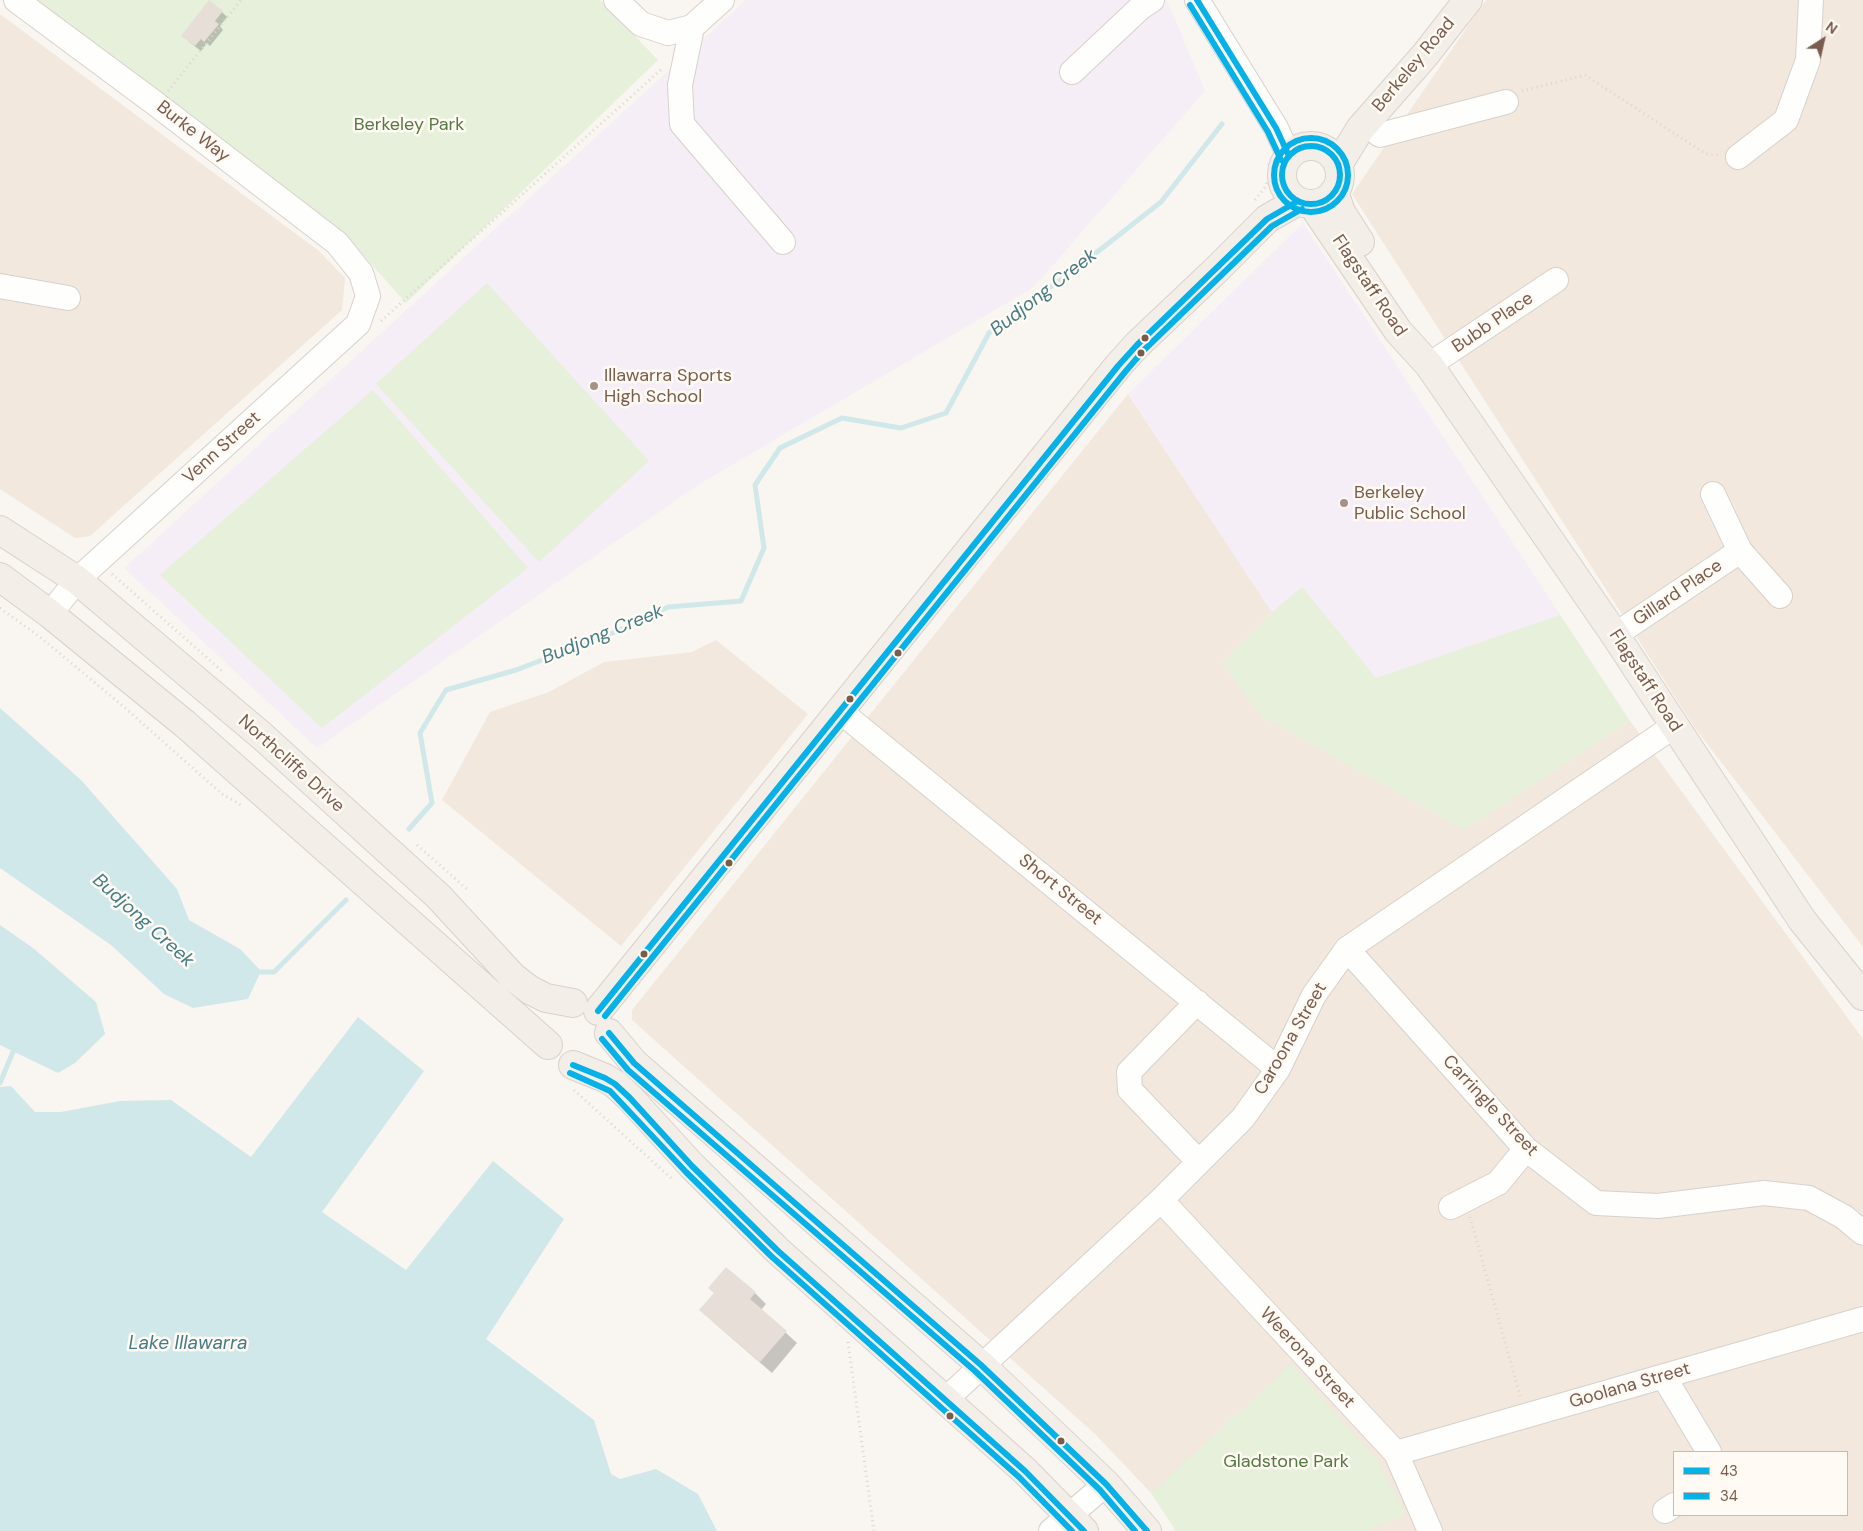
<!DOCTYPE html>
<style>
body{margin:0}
#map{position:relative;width:1863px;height:1531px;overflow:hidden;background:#f9f5f0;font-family:"DM Sans",sans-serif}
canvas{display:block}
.legend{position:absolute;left:1673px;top:1451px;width:175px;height:65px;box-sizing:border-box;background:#fffaf3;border:1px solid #cabbb1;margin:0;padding:6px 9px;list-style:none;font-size:15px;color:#7a5c4d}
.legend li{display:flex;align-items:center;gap:10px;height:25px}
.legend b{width:25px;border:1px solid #cabbb1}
.north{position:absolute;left:1798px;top:15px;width:50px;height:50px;-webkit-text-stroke:4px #fffaf3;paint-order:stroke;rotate:35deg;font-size:14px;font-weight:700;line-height:20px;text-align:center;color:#7a5c4d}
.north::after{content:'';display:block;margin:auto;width:18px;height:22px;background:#7a5c4d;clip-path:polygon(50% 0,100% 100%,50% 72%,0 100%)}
</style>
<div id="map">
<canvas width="1863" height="1531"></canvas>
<ul class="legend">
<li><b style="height:6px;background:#06b1e7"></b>43</li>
<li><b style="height:6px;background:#06b1e7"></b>34</li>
</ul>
<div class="north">N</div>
</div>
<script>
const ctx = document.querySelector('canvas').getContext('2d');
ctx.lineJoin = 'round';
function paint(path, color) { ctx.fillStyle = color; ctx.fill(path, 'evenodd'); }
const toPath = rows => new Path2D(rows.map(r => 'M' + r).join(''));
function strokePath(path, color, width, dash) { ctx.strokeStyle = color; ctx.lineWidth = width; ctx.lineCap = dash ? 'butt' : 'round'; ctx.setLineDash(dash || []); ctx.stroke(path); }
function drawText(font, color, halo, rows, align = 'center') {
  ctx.font = font + ' "DM Sans",sans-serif'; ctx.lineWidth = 5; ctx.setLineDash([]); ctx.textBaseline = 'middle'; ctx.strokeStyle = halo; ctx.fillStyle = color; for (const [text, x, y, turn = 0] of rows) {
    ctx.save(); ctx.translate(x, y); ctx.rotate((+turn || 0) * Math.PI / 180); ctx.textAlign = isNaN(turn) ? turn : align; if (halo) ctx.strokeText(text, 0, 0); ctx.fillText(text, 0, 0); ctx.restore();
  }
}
const residential = toPath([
 [1486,0,1863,0,1863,947,1695,728,1352,194],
 [0,14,319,251,345,278,342,310,90,536,75,538,0,489],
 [1128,394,1272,612,1222,662,1464,829,1630,721,1863,1039,1863,1531,1176,1531,1151,1493,1095,1434,632,1020,632,1010],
 [1674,1452,1847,1452,1847,1515,1674,1515],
 [716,640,808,714,621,946,442,800,490,712,549,692,604,662,692,652]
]);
const education = toPath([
 [746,0,1167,0,1205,91,1034,287,698,485,317,748,124,568],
 [1303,223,1630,721,1464,830,1260,715,1221,662,1272,612,1128,394]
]);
const green = toPath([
 [33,0,600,0,658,60,406,303,342,231],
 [487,283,649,461,539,562,376,384],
 [373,390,528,568,322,728,160,575],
 [1302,587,1376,678,1560,615,1630,721,1464,830,1260,715,1221,662,1272,612],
 [1291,1364,1378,1461,1406,1514,1368,1531,1176,1531,1151,1493]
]);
const water = toPath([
 [0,708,81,780,177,889,189,920,240,949,261,971,248,999,193,1008,164,994,111,945,0,868],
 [0,925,33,948,96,1002,105,1034,75,1063,58,1073,0,1045],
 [358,1017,424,1071,322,1212,406,1270,493,1161,564,1219,486,1339,594,1420,611,1474,620,1479,656,1469,698,1494,717,1531,0,1531,0,1087,11,1086,35,1112,61,1112,120,1101,171,1100,251,1157]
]);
const shadow = toPath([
 [222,12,227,17,220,26,223,30,210,46,207,43,201,51,188,41],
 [715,1293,755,1293,766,1304,761,1310,797,1343,772,1373,712,1321]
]);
const stream = toPath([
 [409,829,432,803,420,733,446,690,516,670,615,632,668,607,741,601,764,548,755,485,780,448,842,418,901,428,946,413,989,333,1105,246,1161,202,1222,124],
 [254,972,274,972,346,900],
 [0,1083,15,1047]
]);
const building = toPath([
 [209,0,223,11,215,21,219,24,204,42,201,39,195,46,181,36],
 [726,1267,756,1292,750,1299,787,1331,760,1362,699,1310,714,1293,708,1288]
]);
const path = toPath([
 [168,91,241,0],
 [1522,91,1585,75,1706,154,1720,155],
 [1255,200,1264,189,1269,179,1269,163],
 [381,321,663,68],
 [112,574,222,671],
 [0,608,40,637,124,707,222,794,241,805],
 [417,845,469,891],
 [574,1090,671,1178],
 [1470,1217,1521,1399],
 [848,1342,874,1531]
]);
const minor = toPath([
 [16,0,156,104,337,243,361,273,368,296,358,324,77,580,50,614],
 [616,0,641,24,668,33,692,27,722,0],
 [1197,0,1276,128,1289,156],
 [692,27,680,85,682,124,783,242],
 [1072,72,1140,8,1152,0],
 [1365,123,1380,135,1506,102],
 [1738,157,1786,120,1808,60,1811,0],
 [0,286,68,298],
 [1429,365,1556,280],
 [1713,494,1740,551,1780,596],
 [1615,635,1740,551],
 [841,712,1278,1069],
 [1347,949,1526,1149,1596,1203,1658,1206,1764,1193,1809,1198,1844,1217,1863,1233],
 [1197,1002,1129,1072,1130,1090,1199,1162],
 [1161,1200,1396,1453,1430,1531],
 [1451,1207,1498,1183,1526,1149],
 [1664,1377,1709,1452],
 [945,1400,1161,1200,1243,1118,1278,1069,1314,995,1347,949,1674,726],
 [1396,1453,1863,1319],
 [1665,1511,1674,1505],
 [1051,1531,1106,1484]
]);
const major = toPath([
 '1282 175a29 29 0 1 1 58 0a29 29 0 1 1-58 0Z',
 [1338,165,1360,129,1425,55,1468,0],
 [1334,192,1341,212,1360,242],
 [1312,204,1398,331,1429,365,1615,635,1802,920,1863,996],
 [0,530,77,580,262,736,438,896,513,977,530,990,546,998,573,1003],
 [0,577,50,614,185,724,548,1045],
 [598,1011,1118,366,1137,345,1213,273,1267,219,1298,201],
 [609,1033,634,1063,981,1365,1106,1484,1147,1531],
 [573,1065,605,1078,615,1084,630,1098,692,1166,777,1250,1025,1471,1084,1531]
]);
const bus1 = toPath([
 [1197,0,1276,128,1289,156],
 '1282 175a29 29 0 1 1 58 0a29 29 0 1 1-58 0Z',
 [598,1011,1118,366,1137,345,1267,219,1298,201],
 [609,1033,634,1063,981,1365,1106,1484,1147,1531],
 [573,1065,605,1078,615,1084,630,1098,692,1166,777,1250,1025,1471,1084,1531]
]);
const bus2 = toPath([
 [1190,5,1268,132,1281,160],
 '1274 175a37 37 0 1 1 74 0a37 37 0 1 1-74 0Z',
 [605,1016,1125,372,1143,351,1272,226,1302,209],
 [602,1039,628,1070,975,1371,1100,1490,1135,1531],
 [570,1073,610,1091,686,1172,771,1256,1019,1477,1072,1531]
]);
const markers = [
 [1145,338,4.5,"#7a5c4d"],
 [1141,353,4.5,"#7a5c4d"],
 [594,386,5,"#a69286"],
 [1344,503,5,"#a69286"],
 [898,653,4.5,"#7a5c4d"],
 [850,699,4.5,"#7a5c4d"],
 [729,863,4.5,"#7a5c4d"],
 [644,954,4.5,"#7a5c4d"],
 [950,1416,4.5,"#7a5c4d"],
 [1061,1441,4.5,"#7a5c4d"]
];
const streetNames = [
 ["Berkeley Road",1414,65,-50],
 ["Burke Way",193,132,38],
 ["Flagstaff Road",1369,286,56],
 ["Bubb Place",1493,323,-34],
 ["Venn Street",222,448,-42],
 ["Gillard Place",1678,593,-34],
 ["Flagstaff Road",1645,681,57],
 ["Northcliffe Drive",291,764,42],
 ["Short Street",1060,890,39],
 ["Caroona Street",1291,1039,-60],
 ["Carringle Street",1490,1106,47],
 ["Weerona Street",1307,1358,47],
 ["Goolana Street",1630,1386,-16]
];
const parkNames = [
 ["Berkeley Park",409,125],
 ["Gladstone Park",1286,1462]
];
const poiNames = [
 ["Illawarra Sports",604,376],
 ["High School",604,397],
 ["Berkeley",1354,493],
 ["Public School",1354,514]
];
const waterNames = [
 ["Budjong Creek",1044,293,-38],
 ["Budjong Creek",603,635,-22],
 ["Budjong Creek",143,921,42],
 ["Lake Illawarra",188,1344]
];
paint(residential, '#f2e8de');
paint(education, '#f6eef6');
paint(green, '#e7f0db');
paint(water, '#d0e8ea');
paint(shadow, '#0003');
strokePath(stream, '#d0e8ea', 5);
paint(building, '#e6ded7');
strokePath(minor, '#d7d1cb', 26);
strokePath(major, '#dad1cc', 30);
strokePath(path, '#dcd5d0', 3, [1, 4]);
strokePath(minor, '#fefefd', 24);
strokePath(major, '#f3eee8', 28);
strokePath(bus1, '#06b1e7', 6);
strokePath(bus2, '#06b1e7', 6);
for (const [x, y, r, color] of markers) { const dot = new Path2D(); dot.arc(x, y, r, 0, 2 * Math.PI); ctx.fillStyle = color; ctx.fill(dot); strokePath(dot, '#fffaf3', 2); }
drawText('18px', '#7a5c4d', '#fffaf3', streetNames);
drawText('18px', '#537a41', '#fffaf3', parkNames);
drawText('18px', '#7a5c4d', '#fffaf3', poiNames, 'left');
drawText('italic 19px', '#437c86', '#fffaf3', waterNames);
</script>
